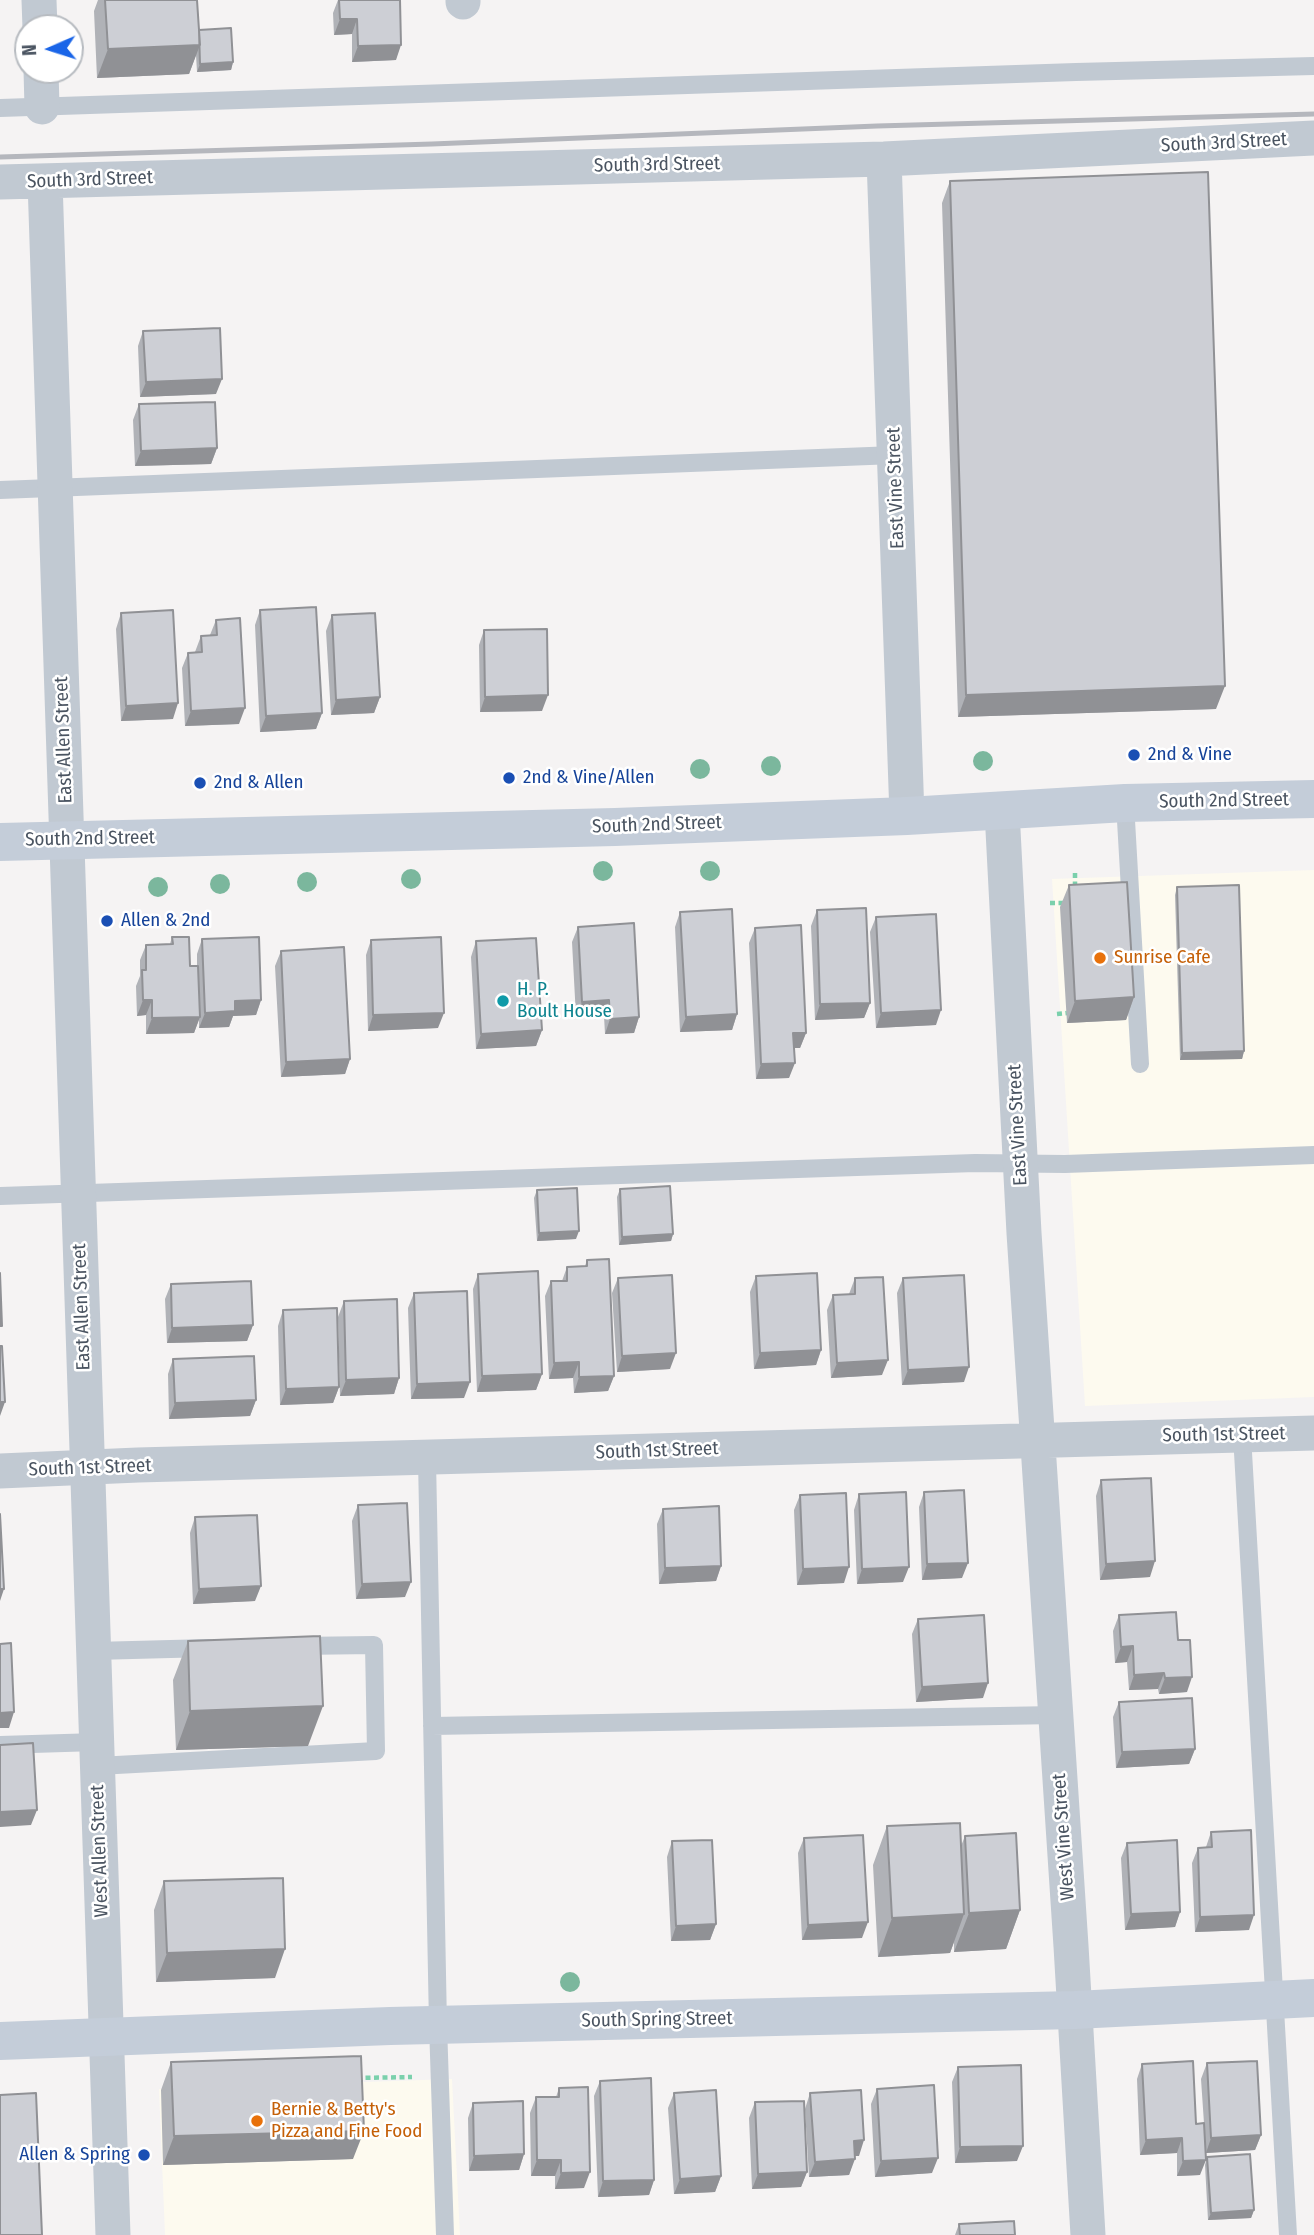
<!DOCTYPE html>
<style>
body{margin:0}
#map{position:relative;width:1314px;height:2235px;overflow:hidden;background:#f5f3f3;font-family:"Fira Sans Condensed",sans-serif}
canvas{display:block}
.north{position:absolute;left:14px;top:14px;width:70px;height:70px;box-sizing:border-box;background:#fff;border:2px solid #b7bbc0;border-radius:50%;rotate:267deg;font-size:19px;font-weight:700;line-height:28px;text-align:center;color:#4a5461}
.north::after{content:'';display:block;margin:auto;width:24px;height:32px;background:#1a65e8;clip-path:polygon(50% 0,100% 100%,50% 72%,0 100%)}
</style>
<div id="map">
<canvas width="1314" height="2235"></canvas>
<div class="north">N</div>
</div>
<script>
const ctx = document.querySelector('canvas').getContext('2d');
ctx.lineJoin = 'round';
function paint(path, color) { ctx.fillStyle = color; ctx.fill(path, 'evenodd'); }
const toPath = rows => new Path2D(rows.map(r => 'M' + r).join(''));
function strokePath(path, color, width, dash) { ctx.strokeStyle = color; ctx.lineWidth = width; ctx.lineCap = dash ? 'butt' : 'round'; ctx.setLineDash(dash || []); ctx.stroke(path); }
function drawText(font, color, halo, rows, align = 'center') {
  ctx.font = font + ' "Fira Sans Condensed",sans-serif'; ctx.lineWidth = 5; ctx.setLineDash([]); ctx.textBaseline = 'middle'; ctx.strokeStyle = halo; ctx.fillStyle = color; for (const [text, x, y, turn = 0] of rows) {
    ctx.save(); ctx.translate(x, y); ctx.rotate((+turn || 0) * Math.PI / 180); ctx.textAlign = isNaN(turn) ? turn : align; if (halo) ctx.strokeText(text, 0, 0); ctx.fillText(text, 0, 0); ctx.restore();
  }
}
const commercial = toPath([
 [1314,870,1314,1397,1085,1406,1052,879],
 [452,2079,460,2235,165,2235,159,2089]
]);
const path = toPath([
 [1075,873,1075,890],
 [1050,903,1066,903],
 [1057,1014,1067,1013],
 [357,2078,412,2077]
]);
const lane = toPath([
 [0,108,1076,72,1314,66],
 [0,490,895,455],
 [1125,803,1140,1064],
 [0,1196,975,1163,1065,1164,1314,1155],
 [1242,1435,1288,2235],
 [427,1459,438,2025,445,2235],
 [94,1651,209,1648],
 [432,1726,1056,1715],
 [0,1745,97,1742],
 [98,1766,376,1751,374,1645,297,1646]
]);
const street = toPath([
 [39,0,40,28],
 [463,2,463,0],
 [41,70,42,107],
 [884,159,907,816],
 [45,181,113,2235],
 [0,182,884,159,1314,138],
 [1002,811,1024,1233,1071,1946,1088,2235],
 [0,1471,138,1465,1314,1433]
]);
const secondary = toPath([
 [0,842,615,827,907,816,1125,803,1314,799],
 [0,2041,390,2026,1075,2010,1314,1998]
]);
const rail = toPath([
 [0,157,432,144,877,126,1314,114]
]);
const trees = [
 [983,761],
 [771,766],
 [700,769],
 [603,871],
 [710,871],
 [411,879],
 [307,882],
 [220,884],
 [158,887],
 [570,1982]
];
const wall = toPath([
 [98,0,105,0,199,30,233,62,231,70,197,72,196,55,189,74,97,78,94,11],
 [338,0,400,0,396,60,352,62,352,34,334,35,333,13],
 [950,181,1216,709,958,717,942,203],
 [143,331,216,394,140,397,138,346],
 [139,404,217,448,211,464,135,466,133,420],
 [260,610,322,713,316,729,260,732,255,625],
 [121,613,173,719,121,721,116,629],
 [332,615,380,697,374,713,331,715,326,631],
 [216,620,239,724,185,726,182,668,188,653,195,652,201,636,210,635],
 [484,630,542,711,480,712,479,645],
 [1069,885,1134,997,1126,1020,1067,1023,1060,907],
 [1177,887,1244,1051,1242,1059,1180,1060,1175,895],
 [817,910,870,1003,864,1018,815,1020,811,926],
 [680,912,737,1014,732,1030,680,1032,675,927],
 [876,917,936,1025,876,1028,870,932],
 [578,927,639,1017,634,1033,605,1034,604,1016,576,1017,572,942],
 [755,928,806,1033,800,1048,794,1048,789,1078,756,1079,749,943],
 [172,937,190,966,197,966,197,954,202,939,261,1000,256,1015,233,1016,229,1027,199,1028,199,1019,194,1033,146,1034,146,1015,137,1016,136,986,140,976,140,960,146,945,170,944],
 [371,940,438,1028,368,1031,366,955],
 [476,941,542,1030,536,1046,476,1049,471,957],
 [281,951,350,1059,345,1074,281,1077,275,966],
 [620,1189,673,1234,671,1241,619,1245,617,1197],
 [537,1190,576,1239,537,1241,534,1198],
 [587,1260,614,1376,608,1391,574,1393,573,1378,549,1379,545,1296,551,1281,562,1281,567,1267,585,1266],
 [478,1274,542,1374,536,1390,477,1392,473,1289],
 [756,1276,821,1350,816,1365,754,1369,750,1292],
 [618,1278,670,1369,617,1372,612,1293],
 [855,1278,882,1375,831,1378,827,1310,833,1295,849,1294],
 [903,1278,964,1382,902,1385,897,1293],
 [171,1284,253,1325,247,1341,167,1343,165,1299],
 [414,1293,464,1398,411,1399,408,1308],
 [344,1301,399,1378,394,1394,340,1396,338,1317],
 [283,1310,339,1387,333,1403,280,1405,278,1326],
 [173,1359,256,1400,250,1416,169,1419,168,1374],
 [1101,1480,1150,1577,1100,1580,1096,1496],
 [924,1492,962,1578,922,1580,919,1507],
 [859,1494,903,1582,857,1584,854,1510],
 [800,1495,844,1583,797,1585,794,1510],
 [358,1505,405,1597,356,1599,352,1521],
 [663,1509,721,1566,716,1581,659,1584,657,1524],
 [195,1517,255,1601,193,1604,190,1533],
 [1119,1615,1178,1640,1187,1692,1159,1694,1158,1689,1129,1690,1127,1662,1115,1663,1113,1631],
 [918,1619,983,1698,916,1702,912,1634],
 [188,1641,308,1746,176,1750,173,1680],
 [1119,1702,1195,1749,1189,1764,1116,1768,1113,1717],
 [887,1826,961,1846,965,1836,1020,1910,1006,1949,954,1952,954,1942,950,1953,878,1957,873,1865],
 [1211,1832,1249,1930,1195,1932,1192,1863,1198,1848,1206,1847],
 [804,1838,862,1938,802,1940,798,1853],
 [672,1841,716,1924,710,1940,671,1941,667,1857],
 [1127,1843,1180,1912,1175,1927,1125,1930,1121,1858],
 [164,1881,275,1978,156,1982,154,1910],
 [171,2062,353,2159,163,2165,161,2090],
 [1207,2063,1261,2135,1255,2150,1206,2153,1201,2079],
 [1142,2064,1196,2124,1200,2175,1177,2176,1177,2153,1140,2155,1137,2079],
 [958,2067,1017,2161,955,2163,952,2082],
 [600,2081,654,2180,649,2195,598,2197,594,2096],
 [559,2088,584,2188,555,2189,555,2176,531,2176,530,2113,536,2097,556,2097],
 [877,2089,932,2173,875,2177,871,2104],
 [674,2093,721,2176,715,2192,674,2194,668,2108],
 [810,2093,859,2156,855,2156,849,2175,809,2177,805,2109],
 [755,2102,807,2172,801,2187,752,2189,749,2118],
 [473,2103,524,2154,519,2170,469,2171,468,2118],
 [1207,2157,1254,2210,1251,2218,1208,2220,1205,2165],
 [959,2224,1015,2235,955,2235]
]);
const shadedWall = toPath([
 [340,19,357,19,352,34,334,35],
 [200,45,189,74,97,78,108,49],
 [401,45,396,60,352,62,358,46],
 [233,62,231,70,197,72,200,64],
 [222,379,216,394,140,397,146,382],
 [217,448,211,464,135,466,141,451],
 [1225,686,1216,709,958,717,966,695],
 [548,695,542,711,480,712,485,697],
 [380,697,374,713,331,715,336,700],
 [178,703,173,719,121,721,126,706],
 [245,708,239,724,185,726,191,711],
 [322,713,316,729,260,732,266,716],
 [1134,997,1126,1020,1067,1023,1075,1001],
 [143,1000,152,1000,146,1015,137,1016],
 [261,1000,256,1015,233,1016,229,1027,199,1028,205,1013,235,1001],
 [609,1000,604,1016,576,1017,582,1002],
 [870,1003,864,1018,815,1020,820,1004],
 [941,1010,936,1025,876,1028,881,1013],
 [444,1013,438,1028,368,1031,373,1015],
 [737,1014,732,1030,680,1032,686,1017],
 [200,1017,194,1033,146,1034,152,1018],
 [639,1017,634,1033,605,1034,610,1019],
 [542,1030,536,1046,476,1049,481,1034],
 [793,1033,806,1033,800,1048,788,1048],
 [1244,1051,1242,1059,1180,1060,1182,1053],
 [350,1059,345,1074,281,1077,286,1062],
 [795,1063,789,1078,756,1079,761,1064],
 [579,1231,576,1239,537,1241,539,1233],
 [673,1234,671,1241,619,1245,622,1237],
 [253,1325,247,1341,167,1343,172,1328],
 [821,1350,816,1365,754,1369,760,1353],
 [676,1353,670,1369,617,1372,622,1356],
 [888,1360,882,1375,831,1378,837,1363],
 [579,1362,573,1378,549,1379,554,1363],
 [969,1367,964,1382,902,1385,908,1370],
 [542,1374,536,1390,477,1392,482,1376],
 [614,1376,608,1391,574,1393,579,1377],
 [399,1378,394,1394,340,1396,346,1380],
 [470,1382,464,1398,411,1399,417,1384],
 [339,1387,333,1403,280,1405,286,1389],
 [256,1400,250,1416,169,1419,175,1403],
 [0,1402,5,1402,0,1416],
 [1155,1561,1150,1577,1100,1580,1106,1564],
 [968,1563,962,1578,922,1580,927,1564],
 [721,1566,716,1581,659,1584,665,1568],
 [849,1567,844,1583,797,1585,803,1569],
 [909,1567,903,1582,857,1584,862,1569],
 [411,1582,405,1597,356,1599,362,1584],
 [261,1586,255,1601,193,1604,199,1589],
 [0,1589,4,1589,0,1601],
 [1133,1646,1127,1662,1115,1663,1121,1647],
 [1164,1673,1158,1689,1129,1690,1134,1675],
 [1192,1677,1187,1692,1159,1694,1165,1678],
 [988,1683,983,1698,916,1702,922,1687],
 [323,1706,308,1746,176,1750,190,1711],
 [14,1712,9,1728,0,1728,0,1713],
 [1195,1749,1189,1764,1116,1768,1122,1752],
 [37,1810,31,1825,0,1827,0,1812],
 [1020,1910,1006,1949,954,1952,969,1913],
 [1180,1912,1175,1927,1125,1930,1131,1914],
 [964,1914,950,1953,878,1957,892,1918],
 [1254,1915,1249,1930,1195,1932,1200,1917],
 [868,1922,862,1938,802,1940,808,1925],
 [716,1924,710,1940,671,1941,676,1926],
 [285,1949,275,1978,156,1982,167,1953],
 [364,2131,353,2159,163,2165,174,2136],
 [1261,2135,1255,2150,1206,2153,1211,2138],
 [1182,2138,1177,2153,1140,2155,1146,2140],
 [864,2140,859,2156,848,2156,854,2141],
 [1023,2146,1017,2161,955,2163,960,2147],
 [524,2154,519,2170,469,2171,474,2156],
 [938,2158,932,2173,875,2177,881,2161],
 [855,2159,849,2175,809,2177,815,2162],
 [537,2160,561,2160,555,2176,531,2176],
 [1206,2160,1200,2175,1177,2176,1183,2161],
 [590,2172,584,2188,555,2189,561,2173],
 [807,2172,801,2187,752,2189,758,2174],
 [721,2176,715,2192,674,2194,680,2179],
 [654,2180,649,2195,598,2197,603,2181],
 [1254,2210,1251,2218,1208,2220,1211,2213]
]);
const building = toPath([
 [105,0,197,0,200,45,108,49,105,0],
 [339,0,400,0,401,45,358,46,357,19,340,19,339,0],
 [231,28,233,62,200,64,199,30,231,28],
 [1208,172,1225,686,966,695,950,181,1208,172],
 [220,328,222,379,146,382,143,331,220,328],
 [215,402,217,448,141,451,139,404,215,402],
 [316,607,322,713,266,716,260,610,316,607],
 [173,610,178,703,126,706,121,613,173,610],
 [375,613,380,697,336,700,332,615,375,613],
 [240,618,245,708,191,711,188,653,202,652,201,636,217,635,216,620,240,618],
 [547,629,548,695,485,697,484,630,547,629],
 [1127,882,1134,997,1075,1001,1069,885,1127,882],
 [1239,885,1244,1051,1182,1053,1177,887,1239,885],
 [866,908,870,1003,820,1004,817,910,866,908],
 [732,909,737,1014,686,1017,680,912,732,909],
 [936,914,941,1010,881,1013,876,917,936,914],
 [634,923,639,1017,610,1019,609,1000,582,1002,578,927,634,923],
 [801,925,806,1033,793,1033,795,1063,761,1064,755,928,801,925],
 [172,937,189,937,190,966,198,966,200,1017,152,1018,152,1000,143,1000,142,970,146,970,146,945,173,944,172,937],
 [259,937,261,1000,235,1001,235,1011,205,1013,202,939,259,937],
 [441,937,444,1013,373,1015,371,940,441,937],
 [536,938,542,1030,481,1034,476,941,536,938],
 [344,947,350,1059,286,1062,281,951,344,947],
 [670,1186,673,1234,622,1237,620,1189,670,1186],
 [577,1188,579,1231,539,1233,537,1190,577,1188],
 [609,1259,614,1376,579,1377,579,1362,554,1363,551,1281,567,1281,567,1267,587,1266,587,1260,609,1259],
 [538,1271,542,1374,482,1376,478,1274,538,1271],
 [0,1273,2,1326,0,1326,0,1273],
 [817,1273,821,1350,760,1353,756,1276,817,1273],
 [672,1275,676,1353,622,1356,618,1278,672,1275],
 [964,1275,969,1367,908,1370,903,1278,964,1275],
 [883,1277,888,1360,837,1363,833,1295,855,1294,855,1278,883,1277],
 [251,1281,253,1325,172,1328,171,1284,251,1281],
 [467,1291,470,1382,417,1384,414,1293,467,1291],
 [397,1299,399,1378,346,1380,344,1301,397,1299],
 [337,1308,339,1387,286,1389,283,1310,337,1308],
 [0,1346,2,1346,5,1402,0,1402,0,1346],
 [254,1356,256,1400,175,1403,173,1359,254,1356],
 [1151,1478,1155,1561,1106,1564,1101,1480,1151,1478],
 [964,1490,968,1563,927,1564,924,1492,964,1490],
 [906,1492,909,1567,862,1569,859,1494,906,1492],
 [846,1493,849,1567,803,1569,800,1495,846,1493],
 [407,1503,411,1582,362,1584,358,1505,407,1503],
 [719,1506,721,1566,665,1568,663,1509,719,1506],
 [0,1514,4,1589,0,1589,0,1514],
 [257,1515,261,1586,199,1589,195,1517,257,1515],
 [1176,1612,1178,1640,1190,1640,1192,1677,1165,1678,1164,1673,1134,1675,1133,1646,1121,1647,1119,1615,1176,1612],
 [984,1615,988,1683,922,1687,918,1619,984,1615],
 [320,1636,323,1706,190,1711,188,1641,320,1636],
 [11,1643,14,1712,0,1713,0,1644,11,1643],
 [1192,1698,1195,1749,1122,1752,1119,1702,1192,1698],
 [33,1743,37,1810,0,1812,0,1745,33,1743],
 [960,1823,964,1914,892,1918,887,1826,960,1823],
 [1251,1830,1254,1915,1200,1917,1198,1848,1212,1847,1211,1832,1251,1830],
 [1016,1833,1020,1910,969,1913,965,1836,1016,1833],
 [863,1835,868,1922,808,1925,804,1838,863,1835],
 [712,1840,716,1924,676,1926,672,1841,712,1840],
 [1177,1840,1180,1912,1131,1914,1127,1843,1177,1840],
 [283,1878,285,1949,167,1953,164,1881,283,1878],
 [361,2056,364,2131,174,2136,171,2062,361,2056],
 [1193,2061,1196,2124,1204,2123,1206,2160,1183,2161,1182,2138,1146,2140,1142,2064,1193,2061],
 [1257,2061,1261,2135,1211,2138,1207,2063,1257,2061],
 [1021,2065,1023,2146,960,2147,958,2067,1021,2065],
 [651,2078,654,2180,603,2181,600,2081,651,2078],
 [934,2085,938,2158,881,2161,877,2089,934,2085],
 [588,2087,590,2172,561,2173,561,2160,537,2160,536,2097,559,2097,559,2088,588,2087],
 [716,2090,721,2176,680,2179,674,2093,716,2090],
 [861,2090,864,2140,854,2141,855,2159,815,2162,810,2093,861,2090],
 [36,2093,42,2235,0,2235,0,2095,36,2093],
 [523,2101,524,2154,474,2156,473,2103,523,2101],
 [804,2101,807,2172,758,2174,755,2102,804,2101],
 [1250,2154,1254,2210,1211,2213,1207,2157,1250,2154],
 [1014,2221,1015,2235,960,2235,959,2224,1014,2221]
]);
const markers = [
 [1134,755,7,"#1a4fb4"],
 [509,778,7,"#1a4fb4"],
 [200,783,7,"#1a4fb4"],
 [107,921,7,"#1a4fb4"],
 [1100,958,7,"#e8710a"],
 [503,1001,7,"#0f9aa8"],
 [257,2121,7,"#e8710a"],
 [144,2155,7,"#1a4fb4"]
];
const streetNames = [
 ["South 3rd Street",1224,143,-3],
 ["South 3rd Street",657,165,-1],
 ["South 3rd Street",90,180,-2],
 ["East Vine Street",896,488,-92],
 ["East Allen Street",64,740,-92],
 ["South 2nd Street",1224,801,-1],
 ["South 2nd Street",657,825,-2],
 ["South 2nd Street",90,839,-1],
 ["East Vine Street",1018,1125,-93],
 ["East Allen Street",82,1307,-92],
 ["South 1st Street",1224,1435,-1],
 ["South 1st Street",657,1451,-2],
 ["South 1st Street",90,1468,-2],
 ["West Vine Street",1064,1837,-94],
 ["West Allen Street",100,1851,-92],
 ["South Spring Street",657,2020,-1]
];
const transitNames = [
 ["2nd & Vine",1148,755],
 ["2nd & Vine/Allen",523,778],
 ["2nd & Allen",214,783],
 ["Allen & 2nd",121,921],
 ["Allen & Spring",130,2155,"right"]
];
const foodNames = [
 ["Sunrise Cafe",1114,958],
 ["Bernie & Betty's",271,2110],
 ["Pizza and Fine Food",271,2132]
];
const cultureNames = [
 ["H. P.",517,990],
 ["Boult House",517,1012]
];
paint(commercial, '#fdfaef');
strokePath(path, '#7ad0ac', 4.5, [5, 3.5]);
strokePath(lane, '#c1c9d2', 18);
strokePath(street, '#c1c9d2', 35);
strokePath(secondary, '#c4cdd9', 38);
strokePath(rail, '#b5b7bd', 5);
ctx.fillStyle = '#7bb79d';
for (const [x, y] of trees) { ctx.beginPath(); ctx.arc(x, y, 10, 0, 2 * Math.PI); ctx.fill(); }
paint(wall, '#b0b2b7');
paint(shadedWall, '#909195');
paint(building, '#cdcfd5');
strokePath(building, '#909195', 2);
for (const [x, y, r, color] of markers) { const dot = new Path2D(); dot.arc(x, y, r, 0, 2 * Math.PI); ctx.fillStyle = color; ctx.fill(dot); strokePath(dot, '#fff', 2.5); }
drawText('19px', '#4a5461', '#fff', streetNames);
drawText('19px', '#164399', '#fff', transitNames, 'left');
drawText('19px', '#c56008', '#fff', foodNames, 'left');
drawText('19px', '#0d838f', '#fff', cultureNames, 'left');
</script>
